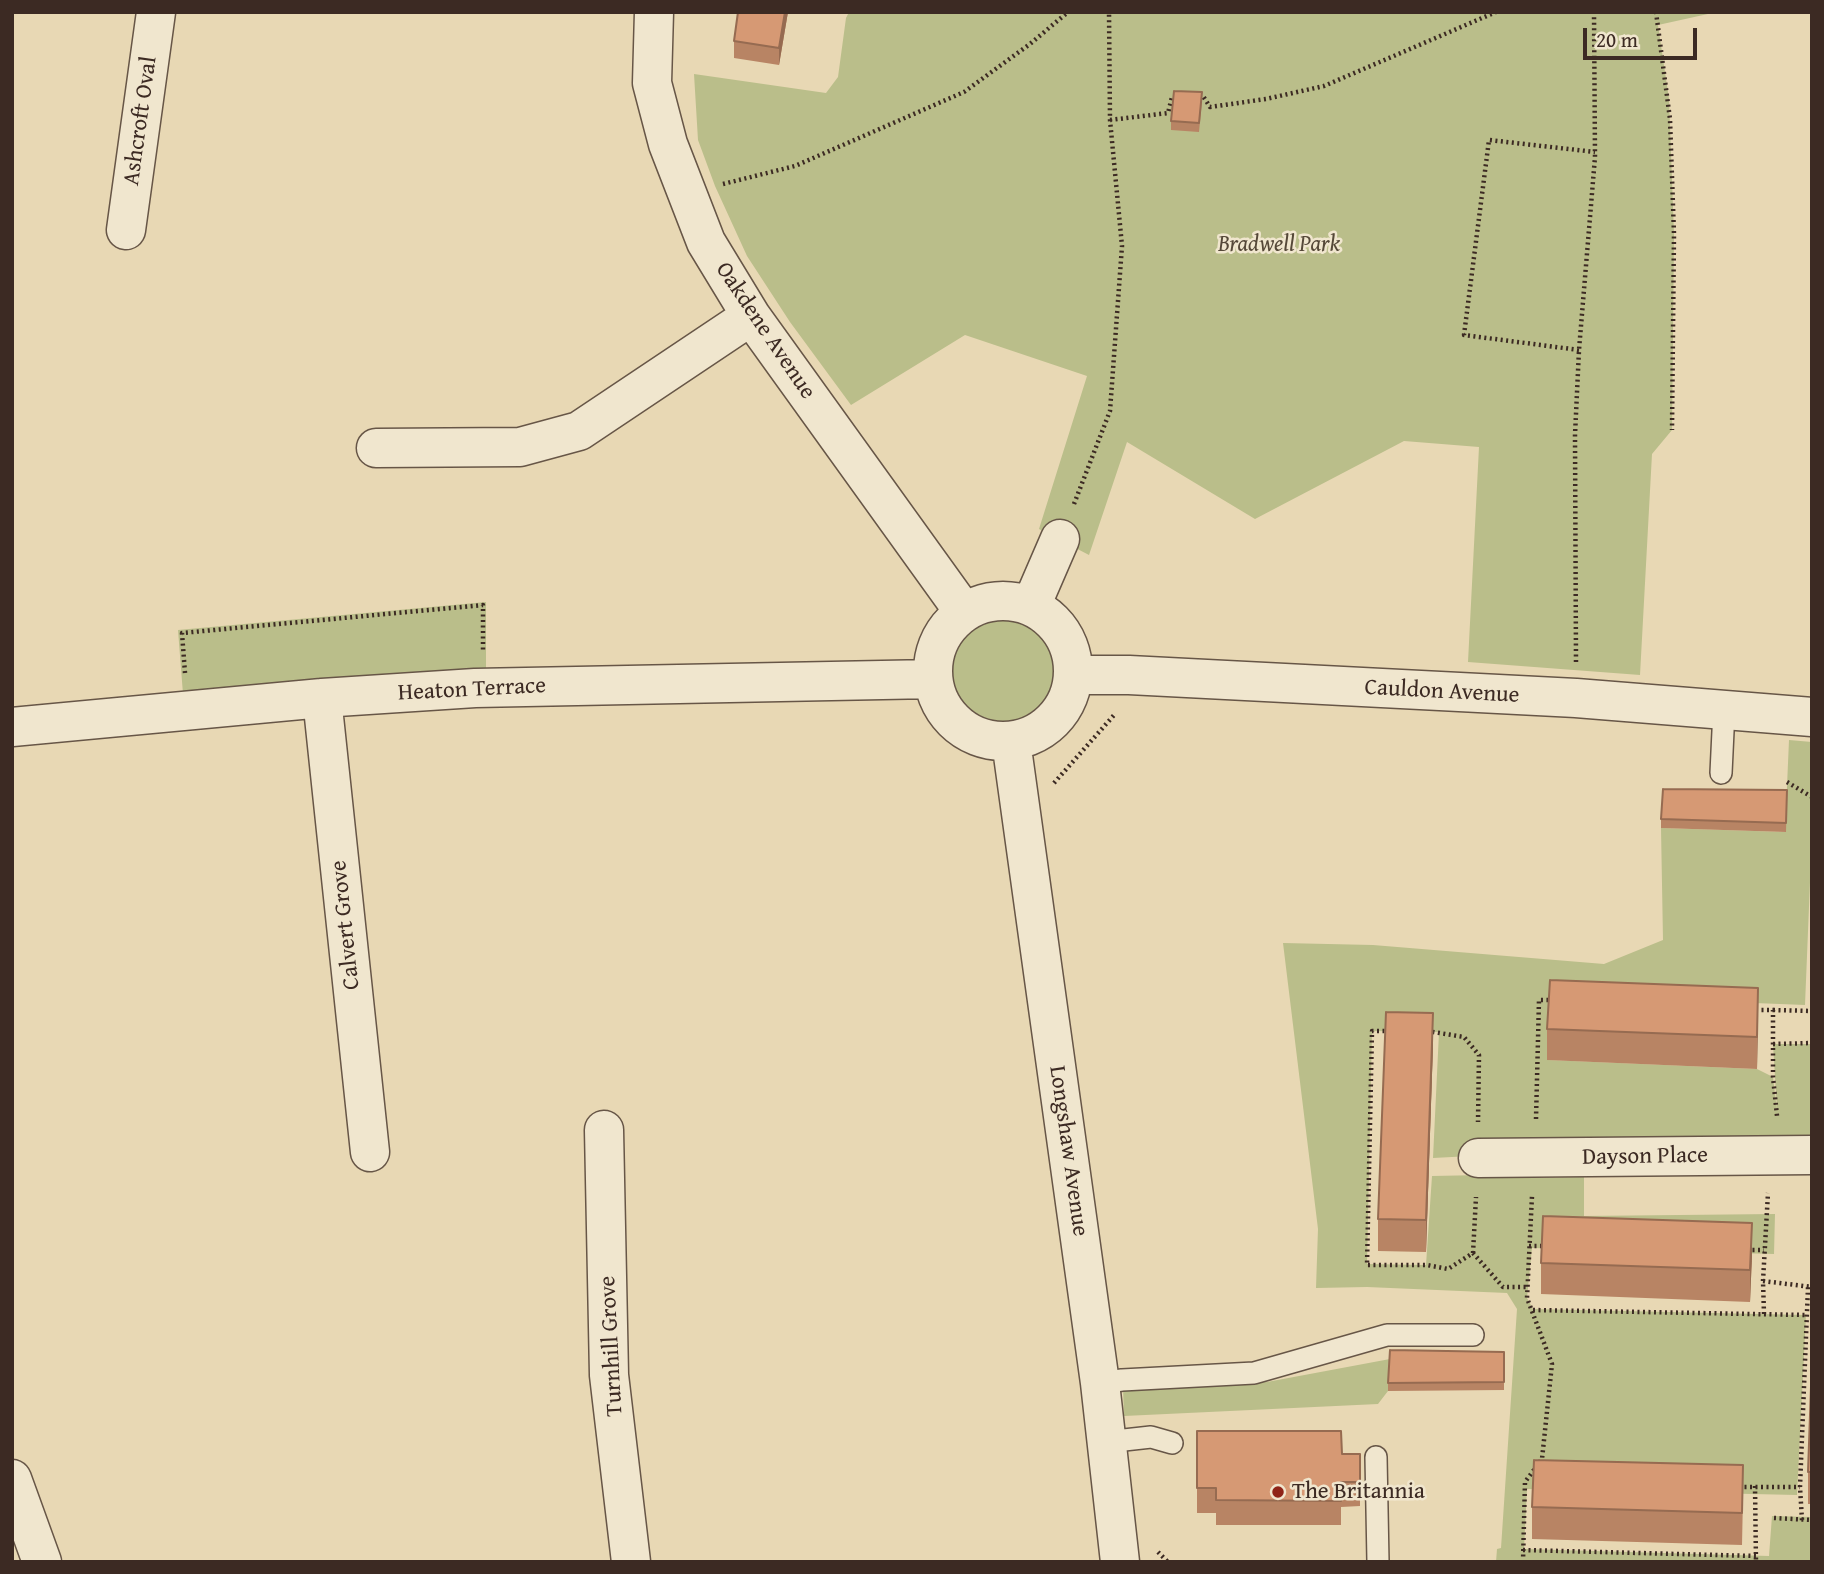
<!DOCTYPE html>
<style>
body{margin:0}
#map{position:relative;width:1824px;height:1574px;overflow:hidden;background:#e8d8b4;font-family:"Gentium Book Plus",serif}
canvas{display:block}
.frame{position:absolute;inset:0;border:14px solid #3c2a23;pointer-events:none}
.scale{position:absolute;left:1583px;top:28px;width:114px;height:32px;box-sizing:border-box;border:4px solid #3c2a23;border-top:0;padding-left:9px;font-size:21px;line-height:24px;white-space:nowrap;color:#3c2a23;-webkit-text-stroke:5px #f0e6ce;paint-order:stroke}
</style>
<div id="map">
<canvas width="1824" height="1574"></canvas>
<div class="frame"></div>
<div class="scale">20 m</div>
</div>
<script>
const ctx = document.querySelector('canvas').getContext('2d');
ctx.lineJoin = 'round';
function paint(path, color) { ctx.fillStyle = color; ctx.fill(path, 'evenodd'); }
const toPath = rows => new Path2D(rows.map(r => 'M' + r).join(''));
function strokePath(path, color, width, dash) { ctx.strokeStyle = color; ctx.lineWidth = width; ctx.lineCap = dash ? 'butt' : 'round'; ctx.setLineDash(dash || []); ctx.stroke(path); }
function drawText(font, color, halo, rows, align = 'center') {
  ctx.font = font + ' "Gentium Book Plus",serif'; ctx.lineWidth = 5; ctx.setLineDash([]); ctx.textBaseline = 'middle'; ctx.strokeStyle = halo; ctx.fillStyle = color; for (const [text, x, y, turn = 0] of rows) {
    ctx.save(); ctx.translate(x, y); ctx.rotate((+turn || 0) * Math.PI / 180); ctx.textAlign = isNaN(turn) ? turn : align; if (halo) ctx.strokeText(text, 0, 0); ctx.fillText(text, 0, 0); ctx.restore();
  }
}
const green = toPath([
 [849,12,1717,12,1658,25,1669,99,1674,234,1672,430,1652,454,1640,675,1468,662,1479,447,1404,441,1255,519,1127,442,1089,555,1039,529,1087,376,965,335,851,405,790,322,747,256,715,186,698,140,694,74,826,93,838,77,846,18],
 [486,602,486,668,183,694,178,630],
 '950 670a53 53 0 1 1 106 0a53 53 0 1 1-106 0Z',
 [1789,740,1812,742,1812,833,1805,1005,1552,995,1548,1060,1757,1069,1773,1077,1777,1110,1773,1044,1812,1044,1812,1138,1433,1158,1439,1032,1372,1031,1367,1264,1426,1265,1432,1176,1533,1174,1533,1178,1584,1177,1584,1216,1775,1214,1774,1254,1532,1248,1527,1298,1533,1309,1806,1315,1797,1495,1527,1489,1524,1549,1769,1556,1772,1516,1812,1517,1812,1562,1496,1562,1497,1549,1501,1548,1517,1309,1507,1293,1367,1287,1316,1288,1318,1229,1283,943,1373,945,1604,964,1663,940,1661,828,1785,832],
 [1390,1359,1388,1391,1378,1404,1124,1416,1123,1388,1267,1382]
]);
const path = toPath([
 [1656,12,1670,119,1674,234,1672,430],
 [1199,96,1203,96,1210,107,1266,99,1324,86,1496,12],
 [1110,120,1168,113,1172,97,1179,96],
 [723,184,795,166,964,92,1030,44,1068,12],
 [1579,350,1464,335,1489,140,1595,152],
 [1074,504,1110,411,1122,246,1110,120,1109,12],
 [1576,662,1575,435,1579,350,1595,157,1594,12],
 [185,673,182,633,483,605,483,650],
 [1787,782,1812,797],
 [1054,783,1115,714],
 [1756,1010,1773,1010,1773,1077,1777,1116],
 [1773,1010,1812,1011],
 [1390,1031,1372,1031,1367,1265,1427,1265,1448,1269,1473,1253,1503,1287,1528,1287],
 [1427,1031,1464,1037,1479,1055,1478,1122],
 [1773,1044,1812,1043],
 [1536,1119,1539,1000,1555,1000],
 [1529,1246,1545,1246],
 [1747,1250,1764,1250],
 [1473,1253,1476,1197],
 [1763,1281,1812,1287],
 [1533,1310,1806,1315],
 [1764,1314,1763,1281,1768,1193],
 [1755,1486,1756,1562],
 [1739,1487,1800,1487],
 [1774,1518,1812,1520],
 [1802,1520,1800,1487,1808,1287],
 [1523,1550,1756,1556],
 [1158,1552,1168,1562],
 [1523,1562,1525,1482,1542,1459,1552,1364,1527,1298,1532,1196]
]);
const service = toPath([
 [1721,773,1724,710],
 [1100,1383,1122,1380,1254,1373,1387,1335,1473,1335],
 [1106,1442,1151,1437,1172,1443],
 [1376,1457,1378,1562]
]);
const minor = toPath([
 [654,12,652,83,668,144,706,242,751,316,964,612],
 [126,230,156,12],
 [376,448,520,447,579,431,751,316],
 '933 671a70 70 0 1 1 140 0a70 70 0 1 1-140 0Z',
 [1031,606,1060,539],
 [1073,675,1129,675,1576,698,1812,717],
 [322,698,370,1152],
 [12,727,322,698,475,688,933,679],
 [1011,741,1100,1383,1120,1562],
 [604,1130,609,1375,631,1562],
 [1478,1158,1812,1155]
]);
const tertiary = toPath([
 [12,1479,42,1562]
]);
const wall = toPath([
 [738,12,788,12,779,65,734,58,734,41],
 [1202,101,1199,132,1171,130,1171,121],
 [1787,790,1786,832,1661,828,1661,819],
 [1758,1020,1757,1069,1547,1060,1547,1029],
 [1433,1045,1426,1252,1378,1251,1378,1219],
 [1752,1255,1750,1302,1541,1294,1541,1263],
 [1504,1352,1504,1390,1388,1391,1388,1383],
 [1812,1358,1812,1504,1808,1504,1808,1472],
 [1197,1431,1342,1454,1360,1454,1360,1506,1341,1507,1341,1525,1216,1525,1216,1513,1197,1513],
 [1743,1497,1742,1545,1532,1539,1532,1507]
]);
const shadedWall = toPath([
 [785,12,788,12,779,65,779,48],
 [1758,988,1758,1020,1757,1069,1757,1037],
 [1433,1013,1433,1045,1426,1252,1426,1220],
 [1752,1223,1752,1255,1750,1302,1750,1270]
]);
const building = toPath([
 [738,12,785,12,779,48,734,41,738,12],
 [1174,91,1202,92,1199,123,1171,121,1174,91],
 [1663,789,1787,790,1786,823,1661,819,1663,789],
 [1550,980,1758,988,1757,1037,1547,1029,1550,980],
 [1386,1012,1433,1013,1426,1220,1378,1219,1386,1012],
 [1543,1216,1752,1223,1750,1270,1541,1263,1543,1216],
 [1390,1350,1504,1352,1504,1382,1388,1383,1390,1350],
 [1812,1358,1812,1472,1808,1472,1812,1358],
 [1197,1431,1341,1431,1342,1454,1360,1454,1360,1482,1341,1482,1341,1501,1216,1500,1216,1488,1197,1488,1197,1431],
 [1534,1460,1743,1465,1742,1513,1532,1507,1534,1460]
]);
const markers = [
 [1278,1492,7,"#8f2418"]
];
const streetNames = [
 ["Ashcroft Oval",141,121,-82],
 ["Oakdene Avenue",765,331,56],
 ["Heaton Terrace",472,690,-3],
 ["Cauldon Avenue",1442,692,3],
 ["Calvert Grove",346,925,-96],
 ["Longshaw Avenue",1068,1151,82],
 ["Dayson Place",1645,1157,-1],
 ["Turnhill Grove",612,1346,-93]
];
const parkNames = [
 ["Bradwell Park",1279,245]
];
const poiNames = [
 ["The Britannia",1292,1492]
];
paint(green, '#babe8a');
strokePath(service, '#675647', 24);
strokePath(minor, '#675647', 41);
strokePath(tertiary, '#675647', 41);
strokePath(path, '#3c2a23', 4.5, [2, 3.5]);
strokePath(service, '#f0e6ce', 21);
strokePath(minor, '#f0e6ce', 38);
strokePath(tertiary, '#f0e6ce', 38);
paint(wall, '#b88464');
paint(shadedWall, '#966b51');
paint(building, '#d69974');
strokePath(building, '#966b51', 2);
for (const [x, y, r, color] of markers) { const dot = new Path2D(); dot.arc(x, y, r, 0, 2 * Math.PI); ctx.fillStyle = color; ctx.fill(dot); strokePath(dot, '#f0e6ce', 2.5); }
drawText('23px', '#3c2a23', '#f0e6ce', streetNames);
drawText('italic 23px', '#554838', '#f0e6ce', parkNames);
drawText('23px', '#3c2a23', '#f0e6ce', poiNames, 'left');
</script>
